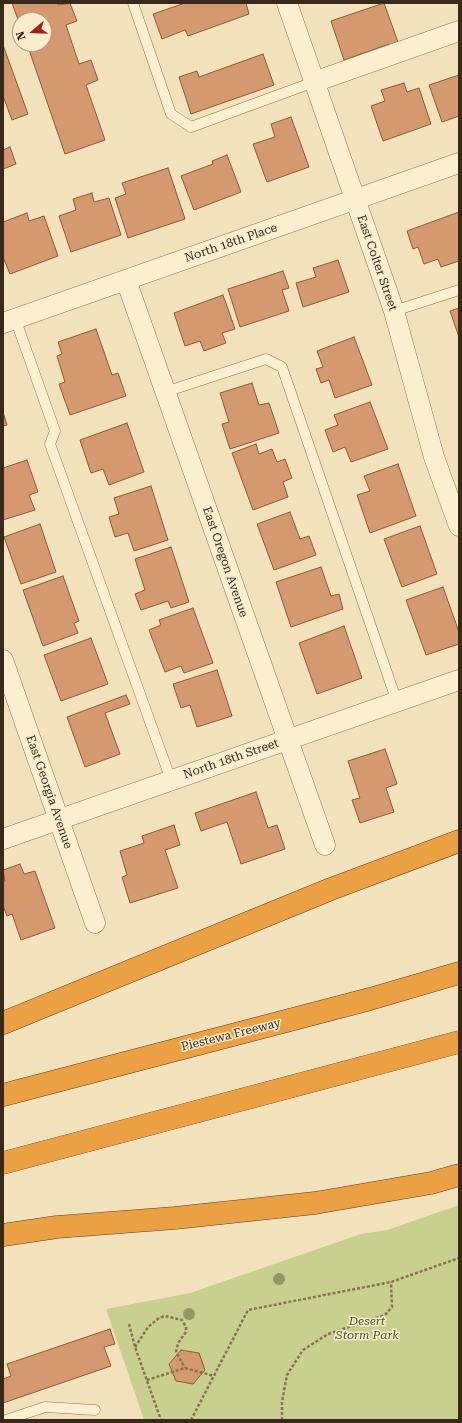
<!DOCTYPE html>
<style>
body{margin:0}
#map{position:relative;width:462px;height:1423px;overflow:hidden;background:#f2e2bc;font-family:"Roboto Serif",serif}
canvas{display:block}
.frame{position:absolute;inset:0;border:4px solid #39291a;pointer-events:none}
.north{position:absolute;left:12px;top:12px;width:40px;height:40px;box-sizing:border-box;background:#f8eccc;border:1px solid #ac9e85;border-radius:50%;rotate:251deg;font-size:11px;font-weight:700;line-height:16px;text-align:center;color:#39291a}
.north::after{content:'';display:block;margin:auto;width:14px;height:18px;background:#9f1e1f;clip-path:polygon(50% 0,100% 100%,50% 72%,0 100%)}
</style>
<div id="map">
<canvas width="462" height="1423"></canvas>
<div class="frame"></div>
<div class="north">N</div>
</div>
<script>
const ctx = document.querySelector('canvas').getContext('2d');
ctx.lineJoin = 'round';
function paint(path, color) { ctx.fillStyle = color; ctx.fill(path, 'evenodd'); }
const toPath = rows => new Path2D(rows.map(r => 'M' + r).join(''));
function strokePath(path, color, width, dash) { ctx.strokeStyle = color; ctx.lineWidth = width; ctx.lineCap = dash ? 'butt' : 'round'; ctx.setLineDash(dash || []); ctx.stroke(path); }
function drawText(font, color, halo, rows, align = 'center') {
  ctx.font = font + ' "Roboto Serif",serif'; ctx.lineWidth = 3; ctx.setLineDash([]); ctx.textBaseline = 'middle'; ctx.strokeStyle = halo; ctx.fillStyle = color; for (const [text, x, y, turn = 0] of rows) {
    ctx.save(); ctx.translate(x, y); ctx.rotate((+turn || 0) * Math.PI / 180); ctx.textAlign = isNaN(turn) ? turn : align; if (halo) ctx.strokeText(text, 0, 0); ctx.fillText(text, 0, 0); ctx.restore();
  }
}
const green = toPath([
 [459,1205,459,1420,144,1420,106,1309,190,1293,361,1234,387,1230]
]);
const building = toPath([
 [12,3,57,3,58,5,70,3,77,21,66,25,79,64,91,60,98,80,86,85,105,140,65,154,27,44,44,44,44,20,20,20,20,25,12,3],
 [185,3,246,3,249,14,188,36,185,30,162,39,153,14,185,3],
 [384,3,399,45,389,48,389,44,344,60,331,21,384,3],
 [3,45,28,114,12,120,3,96,3,45],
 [263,54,274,85,191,114,179,77,197,71,199,77,263,54],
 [459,75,459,116,442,122,429,85,459,75],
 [404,83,407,92,419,88,431,124,383,141,371,106,385,101,381,90,404,83],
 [291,117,309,167,267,182,253,144,275,137,271,124,291,117],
 [10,147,16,164,3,169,3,150,10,147],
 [227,155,241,192,194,210,181,176,213,164,212,161,227,155],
 [168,168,185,219,128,238,115,198,126,194,122,183,168,168],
 [92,193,94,202,109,198,121,235,71,252,59,216,76,210,73,199,92,193],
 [459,212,459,261,441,267,438,259,424,264,418,247,413,249,407,231,459,212],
 [27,213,29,221,44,216,58,256,10,274,3,257,3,222,27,213],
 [338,260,349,292,303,307,296,283,316,277,313,268,338,260],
 [283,271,289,288,282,290,289,311,240,327,228,289,283,271],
 [223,295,235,329,222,333,226,343,204,351,200,341,185,346,174,313,223,295],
 [459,308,459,337,450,311,459,308],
 [96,329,112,375,118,373,126,396,70,415,59,384,65,382,57,356,62,354,58,342,96,329],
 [354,337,372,385,335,398,329,380,321,383,316,369,323,367,317,351,354,337],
 [252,383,259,405,269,403,279,433,230,449,222,424,229,422,220,393,252,383],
 [370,402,388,449,351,462,345,447,333,452,325,430,338,425,334,415,370,402],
 [3,412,7,425,3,426,3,412],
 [127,423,144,472,109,485,103,469,91,473,80,440,127,423],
 [256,444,259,454,272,449,277,462,285,459,292,478,283,482,288,497,253,510,232,453,256,444],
 [27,460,38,492,29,495,35,510,3,520,3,468,27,460],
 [398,464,416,516,370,533,357,495,370,491,364,476,398,464],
 [151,486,168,540,134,551,128,533,115,537,109,517,119,514,114,498,151,486],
 [290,512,300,539,309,536,316,555,274,570,257,524,290,512],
 [40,524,56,572,21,584,4,537,40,524],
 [420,526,437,574,402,587,384,539,420,526],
 [171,547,189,602,171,608,168,601,141,610,135,594,145,590,135,559,171,547],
 [321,567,331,596,339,594,343,609,291,627,276,582,321,567],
 [63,576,79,621,74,623,78,633,43,646,23,590,63,576],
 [443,587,459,632,459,644,426,655,406,600,443,587],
 [193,608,213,663,184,673,181,666,165,672,149,630,161,625,159,620,193,608],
 [344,626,362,678,317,694,299,643,344,626],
 [91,638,108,684,61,701,44,655,91,638],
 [217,670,232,716,197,727,190,705,181,708,173,684,217,670],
 [126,695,130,704,105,713,120,754,85,767,67,717,126,695],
 [385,749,397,784,386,788,394,812,360,823,352,800,360,798,348,761,385,749],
 [256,792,268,828,277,825,285,849,241,864,227,822,201,831,195,813,256,792],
 [174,825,180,845,165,850,178,888,130,903,122,877,127,875,120,851,144,843,142,836,174,825],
 [20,864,24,874,35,871,55,928,21,940,12,914,7,916,3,906,3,881,5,881,3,870,20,864],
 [110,1329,115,1344,104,1347,111,1366,3,1403,3,1379,11,1376,7,1364,110,1329],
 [181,1350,199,1353,205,1370,193,1384,176,1381,169,1364,181,1350]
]);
const path = toPath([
 [129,1324,135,1347,161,1420],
 [135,1347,148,1327,159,1318,165,1316,182,1320,186,1327,186,1332,178,1343,176,1352,185,1368],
 [147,1380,185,1368,214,1376],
 [191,1420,248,1310,391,1282,459,1258],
 [282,1420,282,1402,287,1375,303,1350,328,1334,385,1315,392,1307,391,1282]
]);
const lane = toPath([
 [133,3,171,114,191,127,314,82],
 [394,311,459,290],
 [15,318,55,431,50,444,171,780],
 [165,392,266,359,282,367,397,702],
 [6,1420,45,1407,95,1410]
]);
const street = toPath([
 [287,3,394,311,434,457,459,526],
 [314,82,459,31],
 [126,280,325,845],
 [3,323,459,163],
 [3,660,95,923],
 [3,839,459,680]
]);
const highway = toPath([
 [3,1023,331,889,459,841],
 [3,1095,370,999,459,973],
 [3,1163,459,1042],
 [3,1235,57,1227,175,1218,315,1203,431,1183,459,1175]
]);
const trees = [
 [279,1279],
 [189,1314]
];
const streetNames = [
 ["North 18th Place",231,243,-19],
 ["East Colter Street",377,263,71],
 ["East Oregon Avenue",225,562,71],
 ["North 18th Street",231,759,-19],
 ["East Georgia Avenue",49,792,71],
 ["Piestewa Freeway",231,1035,-14]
];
const parkNames = [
 ["Desert",367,1321],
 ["Storm Park",367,1335]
];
paint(green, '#c9d08f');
paint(building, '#d4996e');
strokePath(building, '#8c5938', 1);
strokePath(lane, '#8b7154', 11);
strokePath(street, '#8b7154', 21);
strokePath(highway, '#583f29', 23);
strokePath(path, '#8b7154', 2.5, [3, 2]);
strokePath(lane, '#fcefd0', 10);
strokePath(street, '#fcefd0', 20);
strokePath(highway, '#eba143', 22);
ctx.fillStyle = '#959666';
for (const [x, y] of trees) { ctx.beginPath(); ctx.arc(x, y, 6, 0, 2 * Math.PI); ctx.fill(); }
drawText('12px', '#39291a', '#f8eccc', streetNames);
drawText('italic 12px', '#49571f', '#f8eccc', parkNames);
</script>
